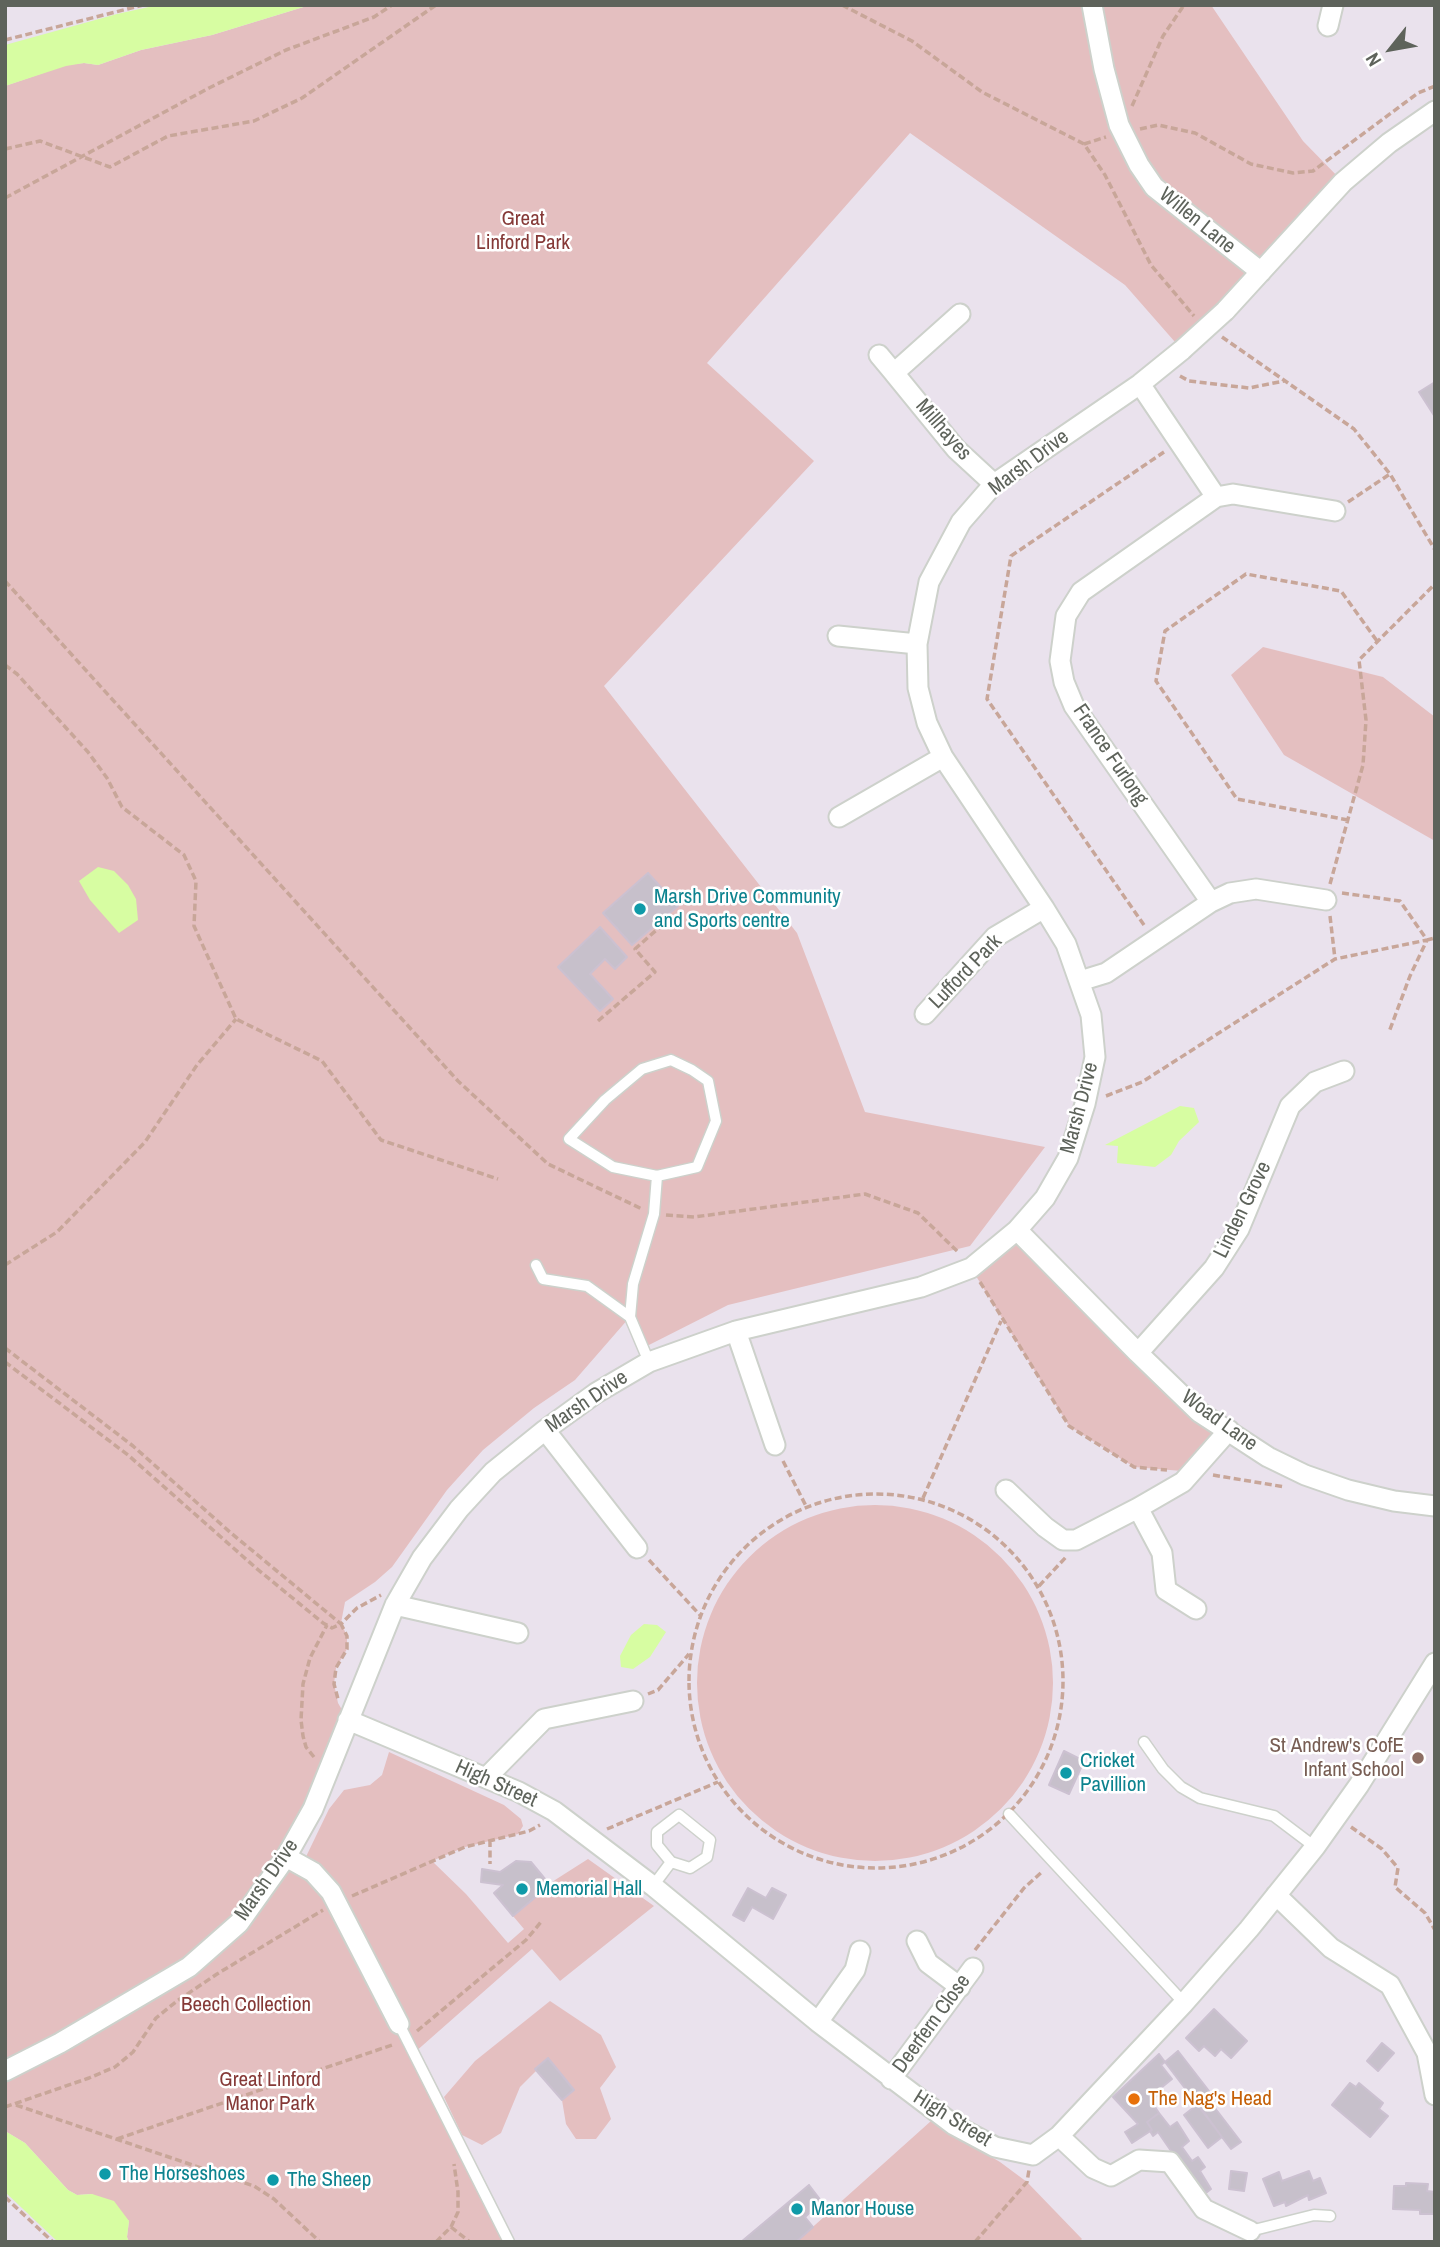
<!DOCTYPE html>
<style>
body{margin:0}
#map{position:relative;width:1440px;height:2247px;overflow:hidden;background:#eae2ed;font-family:"Archivo Narrow",sans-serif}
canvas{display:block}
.frame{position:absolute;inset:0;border:7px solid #5e635b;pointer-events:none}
.north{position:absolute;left:1356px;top:14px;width:70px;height:70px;-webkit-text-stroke:5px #fff;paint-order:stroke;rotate:239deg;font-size:19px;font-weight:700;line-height:28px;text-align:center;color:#5e635b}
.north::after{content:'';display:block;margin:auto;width:24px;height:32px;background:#5e635b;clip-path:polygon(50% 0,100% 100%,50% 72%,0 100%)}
</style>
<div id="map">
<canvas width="1440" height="2247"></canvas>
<div class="frame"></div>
<div class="north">N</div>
</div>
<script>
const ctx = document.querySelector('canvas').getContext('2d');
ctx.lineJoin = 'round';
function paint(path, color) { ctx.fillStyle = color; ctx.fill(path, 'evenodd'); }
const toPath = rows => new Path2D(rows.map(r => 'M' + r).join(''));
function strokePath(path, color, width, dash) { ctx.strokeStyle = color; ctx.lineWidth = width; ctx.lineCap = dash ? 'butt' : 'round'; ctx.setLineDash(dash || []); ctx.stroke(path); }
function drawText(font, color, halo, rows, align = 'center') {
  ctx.font = font + ' "Archivo Narrow",sans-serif'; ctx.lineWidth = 5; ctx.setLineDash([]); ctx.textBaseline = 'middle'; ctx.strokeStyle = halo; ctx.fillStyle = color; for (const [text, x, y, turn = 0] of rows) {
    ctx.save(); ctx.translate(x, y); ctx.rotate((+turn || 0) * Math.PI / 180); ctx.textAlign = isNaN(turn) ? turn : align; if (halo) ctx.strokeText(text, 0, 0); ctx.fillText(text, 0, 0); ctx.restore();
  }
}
const green = toPath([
 [310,5,1211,5,1303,141,1343,182,1182,350,1125,285,910,133,707,363,814,461,604,686,797,933,865,1112,1045,1147,970,1246,728,1305,643,1348,629,1318,575,1380,534,1408,483,1450,447,1490,392,1567,375,1582,345,1602,341,1623,347,1636,347,1649,336,1668,334,1684,338,1703,348,1720,286,1856,302,1865,329,1809,344,1790,370,1785,382,1775,389,1752,504,1805,521,1819,523,1826,518,1834,465,1847,432,1861,466,1894,508,1943,524,1929,513,1916,555,1880,588,1859,654,1906,560,1981,532,1949,414,2053,510,2242,129,2242,127,2237,129,2221,92,2194,77,2195,68,2190,25,2143,5,2131,5,86,66,65,84,63,98,65,141,50,212,35],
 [1263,647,1383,677,1435,717,1435,841,1284,755,1231,675],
 [1017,1230,1229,1430,1194,1472,1134,1467,1069,1426,971,1268],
 '697 1683a178 178 0 1 1 356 0a178 178 0 1 1-356 0Z',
 [550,2001,601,2035,616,2067,600,2088,611,2119,596,2139,576,2139,566,2124,562,2100,574,2089,548,2059,520,2087,501,2133,482,2145,462,2135,444,2097,475,2061],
 [931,2121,1000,2162,1027,2182,1082,2239,1079,2242,796,2242]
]);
const water = toPath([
 [158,5,310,5,212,35,141,50,98,65,84,63,66,66,5,86,5,45,117,14],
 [98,867,114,871,128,885,136,899,138,920,119,933,90,900,79,881],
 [1180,1106,1194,1108,1199,1122,1179,1141,1171,1155,1155,1167,1117,1163,1118,1146,1105,1145],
 [644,1624,657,1625,666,1632,650,1657,633,1669,621,1667,620,1656,631,1635],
 [5,2131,25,2143,68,2190,77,2195,92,2194,114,2201,129,2221,127,2237,129,2242,58,2242,5,2192]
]);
const building = toPath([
 [1435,382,1435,417,1419,392,1435,382],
 [648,873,678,906,632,945,603,913,648,873],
 [600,927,627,957,615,969,605,959,590,974,613,999,600,1011,558,967,600,927],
 [1064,1751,1084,1761,1069,1794,1049,1785,1064,1751],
 [516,1861,531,1862,550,1885,513,1916,494,1893,503,1885,481,1882,482,1869,500,1872,516,1861],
 [748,1888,766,1898,772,1888,786,1895,773,1919,752,1907,744,1921,733,1915,748,1888],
 [1214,2009,1247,2041,1231,2058,1221,2049,1215,2056,1204,2046,1199,2051,1186,2038,1214,2009],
 [1382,2043,1394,2053,1378,2071,1367,2061,1382,2043],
 [1178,2051,1209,2091,1205,2095,1241,2142,1231,2149,1165,2062,1178,2051],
 [1159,2054,1165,2062,1161,2065,1172,2079,1156,2092,1158,2095,1151,2101,1159,2113,1147,2122,1152,2130,1132,2143,1125,2132,1138,2124,1113,2097,1159,2054],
 [548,2058,574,2090,562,2100,535,2069,548,2058],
 [1350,2083,1356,2087,1359,2083,1383,2103,1379,2109,1388,2116,1370,2137,1332,2105,1350,2083],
 [1198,2104,1222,2137,1208,2148,1184,2115,1198,2104],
 [1159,2113,1170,2127,1177,2122,1189,2141,1182,2147,1192,2161,1198,2157,1205,2167,1200,2171,1211,2189,1202,2196,1158,2132,1153,2136,1150,2131,1152,2130,1147,2122,1159,2113],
 [1231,2171,1247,2173,1244,2191,1229,2189,1231,2171],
 [1309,2171,1313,2181,1320,2178,1326,2193,1309,2200,1308,2195,1286,2206,1285,2202,1274,2206,1263,2179,1279,2172,1282,2181,1309,2171],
 [1406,2183,1428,2184,1427,2191,1435,2192,1435,2214,1420,2214,1420,2210,1393,2209,1394,2186,1406,2186,1406,2183],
 [809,2185,822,2202,805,2217,813,2227,796,2242,741,2242,809,2185]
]);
const path = toPath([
 [842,5,912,41,982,92,1084,144,1105,175,1151,265,1194,316],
 [5,40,143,5],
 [1132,106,1163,36,1184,5],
 [1140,129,1158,125,1195,133,1251,164,1293,173,1313,171,1418,93,1435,86],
 [1084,144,1106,137],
 [5,149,40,141,110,167,168,136,254,121,302,98,436,5],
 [5,198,209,88,286,50,374,17,392,5],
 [1222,337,1354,429,1390,474,1435,550],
 [1180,376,1189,381,1249,388,1284,381],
 [1348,502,1390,474],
 [5,581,458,1081,548,1164,642,1209],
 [5,665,17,674,88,752,107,778,122,807,184,855,196,881,194,926,236,1019,322,1061,381,1140,498,1179],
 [1348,820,1237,799,1156,681,1165,631,1246,574,1341,591,1377,641],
 [1330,884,1363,765,1366,720,1359,660,1435,584],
 [1342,893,1400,901,1427,940,1435,938],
 [1330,916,1335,959],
 [1144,925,987,699,1011,556,1164,452],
 [598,1021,655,972,635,949,662,925],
 [1106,1096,1142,1082,1335,959,1427,940,1410,976,1389,1032],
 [666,1215,694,1217,865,1194,918,1213,959,1253],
 [5,1265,57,1232,145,1142,197,1065,236,1019],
 [980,1282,1069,1426,1134,1467,1167,1470],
 [5,1348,133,1446,231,1533,341,1624,357,1608,381,1595],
 [5,1362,128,1455,256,1568,323,1623,332,1628,341,1624,347,1636,347,1649,336,1668,334,1684,338,1699],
 [783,1461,806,1506],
 [1213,1475,1285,1487],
 '689 1681a187 187 0 1 1 374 0a187 187 0 1 1-374 0Z',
 [923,1498,1001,1321],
 [649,1560,700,1615],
 [1039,1586,1066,1557],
 [648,1694,658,1690,689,1654],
 [314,1757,306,1747,303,1736,301,1720,303,1684,310,1658,327,1625],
 [1351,1827,1382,1849,1398,1868,1395,1887,1425,1913,1435,1930],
 [607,1829,718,1782],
 [490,1840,490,1864],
 [352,1896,465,1847,529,1831,540,1825],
 [975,1950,1024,1888,1043,1871],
 [417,2031,526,1940,541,1922],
 [16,2105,254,2186,274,2199,320,2242],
 [5,2107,89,2078,115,2067,133,2052,156,2018,177,2001,217,1974,323,1910],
 [117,2139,395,2044],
 [5,2197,53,2242],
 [451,2227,470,2242],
 [436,2242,451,2227,458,2212,458,2192,454,2164],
 [975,2242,1027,2182,1029,2170]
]);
const service = toPath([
 [671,1060,692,1070,708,1081,716,1121,697,1167,657,1176,613,1167,569,1139,605,1100,642,1069,671,1060],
 [536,1265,543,1279,587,1286,630,1317],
 [649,1362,630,1317,633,1284,654,1214,657,1176],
 [1144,1742,1163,1769,1181,1787,1200,1798,1274,1816,1315,1847],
 [1009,1814,1184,2003],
 [653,1886,671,1862,657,1845,657,1832,679,1815,710,1840,707,1857,690,1868,671,1862],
 [399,2024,509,2242],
 [1250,2231,1314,2215,1330,2216]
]);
const minor = toPath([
 [1092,5,1104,69,1119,125,1139,165,1154,187,1261,272],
 [1328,26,1333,5],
 [1225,311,1343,182,1389,143,1435,111],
 [960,314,894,373,956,449,994,484],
 [879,355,894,373],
 [1216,497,1233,494,1335,511],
 [838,636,917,644],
 [839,817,943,757],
 [1211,902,1230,893,1256,889,1326,900],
 [1080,981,1106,973,1211,902,1074,706,1064,682,1060,661,1066,616,1081,592,1216,497,1140,384],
 [925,1014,995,937,1044,908],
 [1017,1230,1138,1353,1199,1412,1268,1457,1305,1475,1348,1490,1394,1501,1435,1506],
 [736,1331,775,1445],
 [1138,1353,1214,1268,1239,1229,1290,1106,1315,1082,1344,1071],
 [545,1430,637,1548],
 [1006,1490,1045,1527,1063,1540,1076,1540,1138,1508,1183,1482,1229,1430],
 [1138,1508,1162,1553,1166,1590,1196,1609],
 [395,1605,518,1633],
 [348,1720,519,1792,554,1811,653,1886,818,2022,954,2125,995,2147,1033,2155,1059,2136,1184,2003,1249,1929,1315,1847,1359,1785,1435,1663],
 [486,1778,544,1719,633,1701],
 [286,1857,313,1872,331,1892,399,2024],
 [1276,1895,1331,1948,1390,1985,1427,2053,1435,2095],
 [917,1941,928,1963,960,1987],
 [818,2022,855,1970,860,1951],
 [5,2071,60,2043,189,1967,239,1923,286,1857,313,1809,395,1605,422,1558,459,1509,493,1472,545,1430,596,1393,649,1362,736,1331,921,1287,971,1268,1017,1230,1045,1198,1068,1158,1085,1104,1095,1057,1091,1015,1066,944,1044,908,943,757,927,723,918,688,917,644,929,582,961,522,994,484,1140,384,1182,350],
 [891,2079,973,1968],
 [1059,2136,1093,2168,1111,2176,1139,2160,1170,2162,1204,2209,1250,2231]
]);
const minorBridge = toPath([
 [1182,350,1225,311]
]);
const markers = [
 [640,909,7,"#0f9aa8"],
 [1418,1758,7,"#8d6e63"],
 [1066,1773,7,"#0f9aa8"],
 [522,1889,7,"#0f9aa8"],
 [1134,2099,7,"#e8710a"],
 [105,2174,7,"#0f9aa8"],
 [273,2180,7,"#0f9aa8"],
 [797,2209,7,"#0f9aa8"]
];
const parkNames = [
 ["Great",523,219],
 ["Linford Park",523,243],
 ["Beech Collection",246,2005],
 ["Great Linford",270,2080],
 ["Manor Park",270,2104]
];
const streetNames = [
 ["Willen Lane",1197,221,39],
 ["Millhayes",943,430,49],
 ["Marsh Drive",1029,463,-37],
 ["France Furlong",1110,755,56],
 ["Lufford Park",966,972,-46],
 ["Marsh Drive",1080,1108,-75],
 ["Linden Grove",1243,1210,-64],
 ["Marsh Drive",587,1402,-34],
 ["Woad Lane",1219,1421,36],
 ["High Street",496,1784,24],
 ["Marsh Drive",267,1880,-55],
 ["Deerfern Close",932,2024,-54],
 ["High Street",952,2119,32]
];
const cultureNames = [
 ["Marsh Drive Community",654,897],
 ["and Sports centre",654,921],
 ["Cricket",1080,1761],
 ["Pavillion",1080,1785],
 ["Memorial Hall",536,1889],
 ["The Horseshoes",119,2174],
 ["The Sheep",287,2180],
 ["Manor House",811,2209]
];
const educationNames = [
 ["St Andrew's CofE",1404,1746],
 ["Infant School",1404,1770]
];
const foodNames = [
 ["The Nag's Head",1148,2099]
];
paint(green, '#e4bfc0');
paint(water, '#d7fda2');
paint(building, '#c7c0cb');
strokePath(building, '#ccc1d1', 2);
strokePath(service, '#cdd1cb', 13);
strokePath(minor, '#cdd1cb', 23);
strokePath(path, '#c8a699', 3.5, [7, 3.5]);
strokePath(service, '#fff', 10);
strokePath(minor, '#fff', 19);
strokePath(minorBridge, '#cdd1cb', 23, []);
strokePath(minorBridge, '#fff', 19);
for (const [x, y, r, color] of markers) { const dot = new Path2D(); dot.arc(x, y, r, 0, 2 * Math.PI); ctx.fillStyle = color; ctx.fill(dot); strokePath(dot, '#fff', 2.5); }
drawText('21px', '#853937', '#fff', parkNames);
drawText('21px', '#5e635b', '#fff', streetNames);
drawText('21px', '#0d838f', '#fff', cultureNames, 'left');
drawText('21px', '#785e54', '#fff', educationNames, 'right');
drawText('21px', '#c56008', '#fff', foodNames, 'left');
</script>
